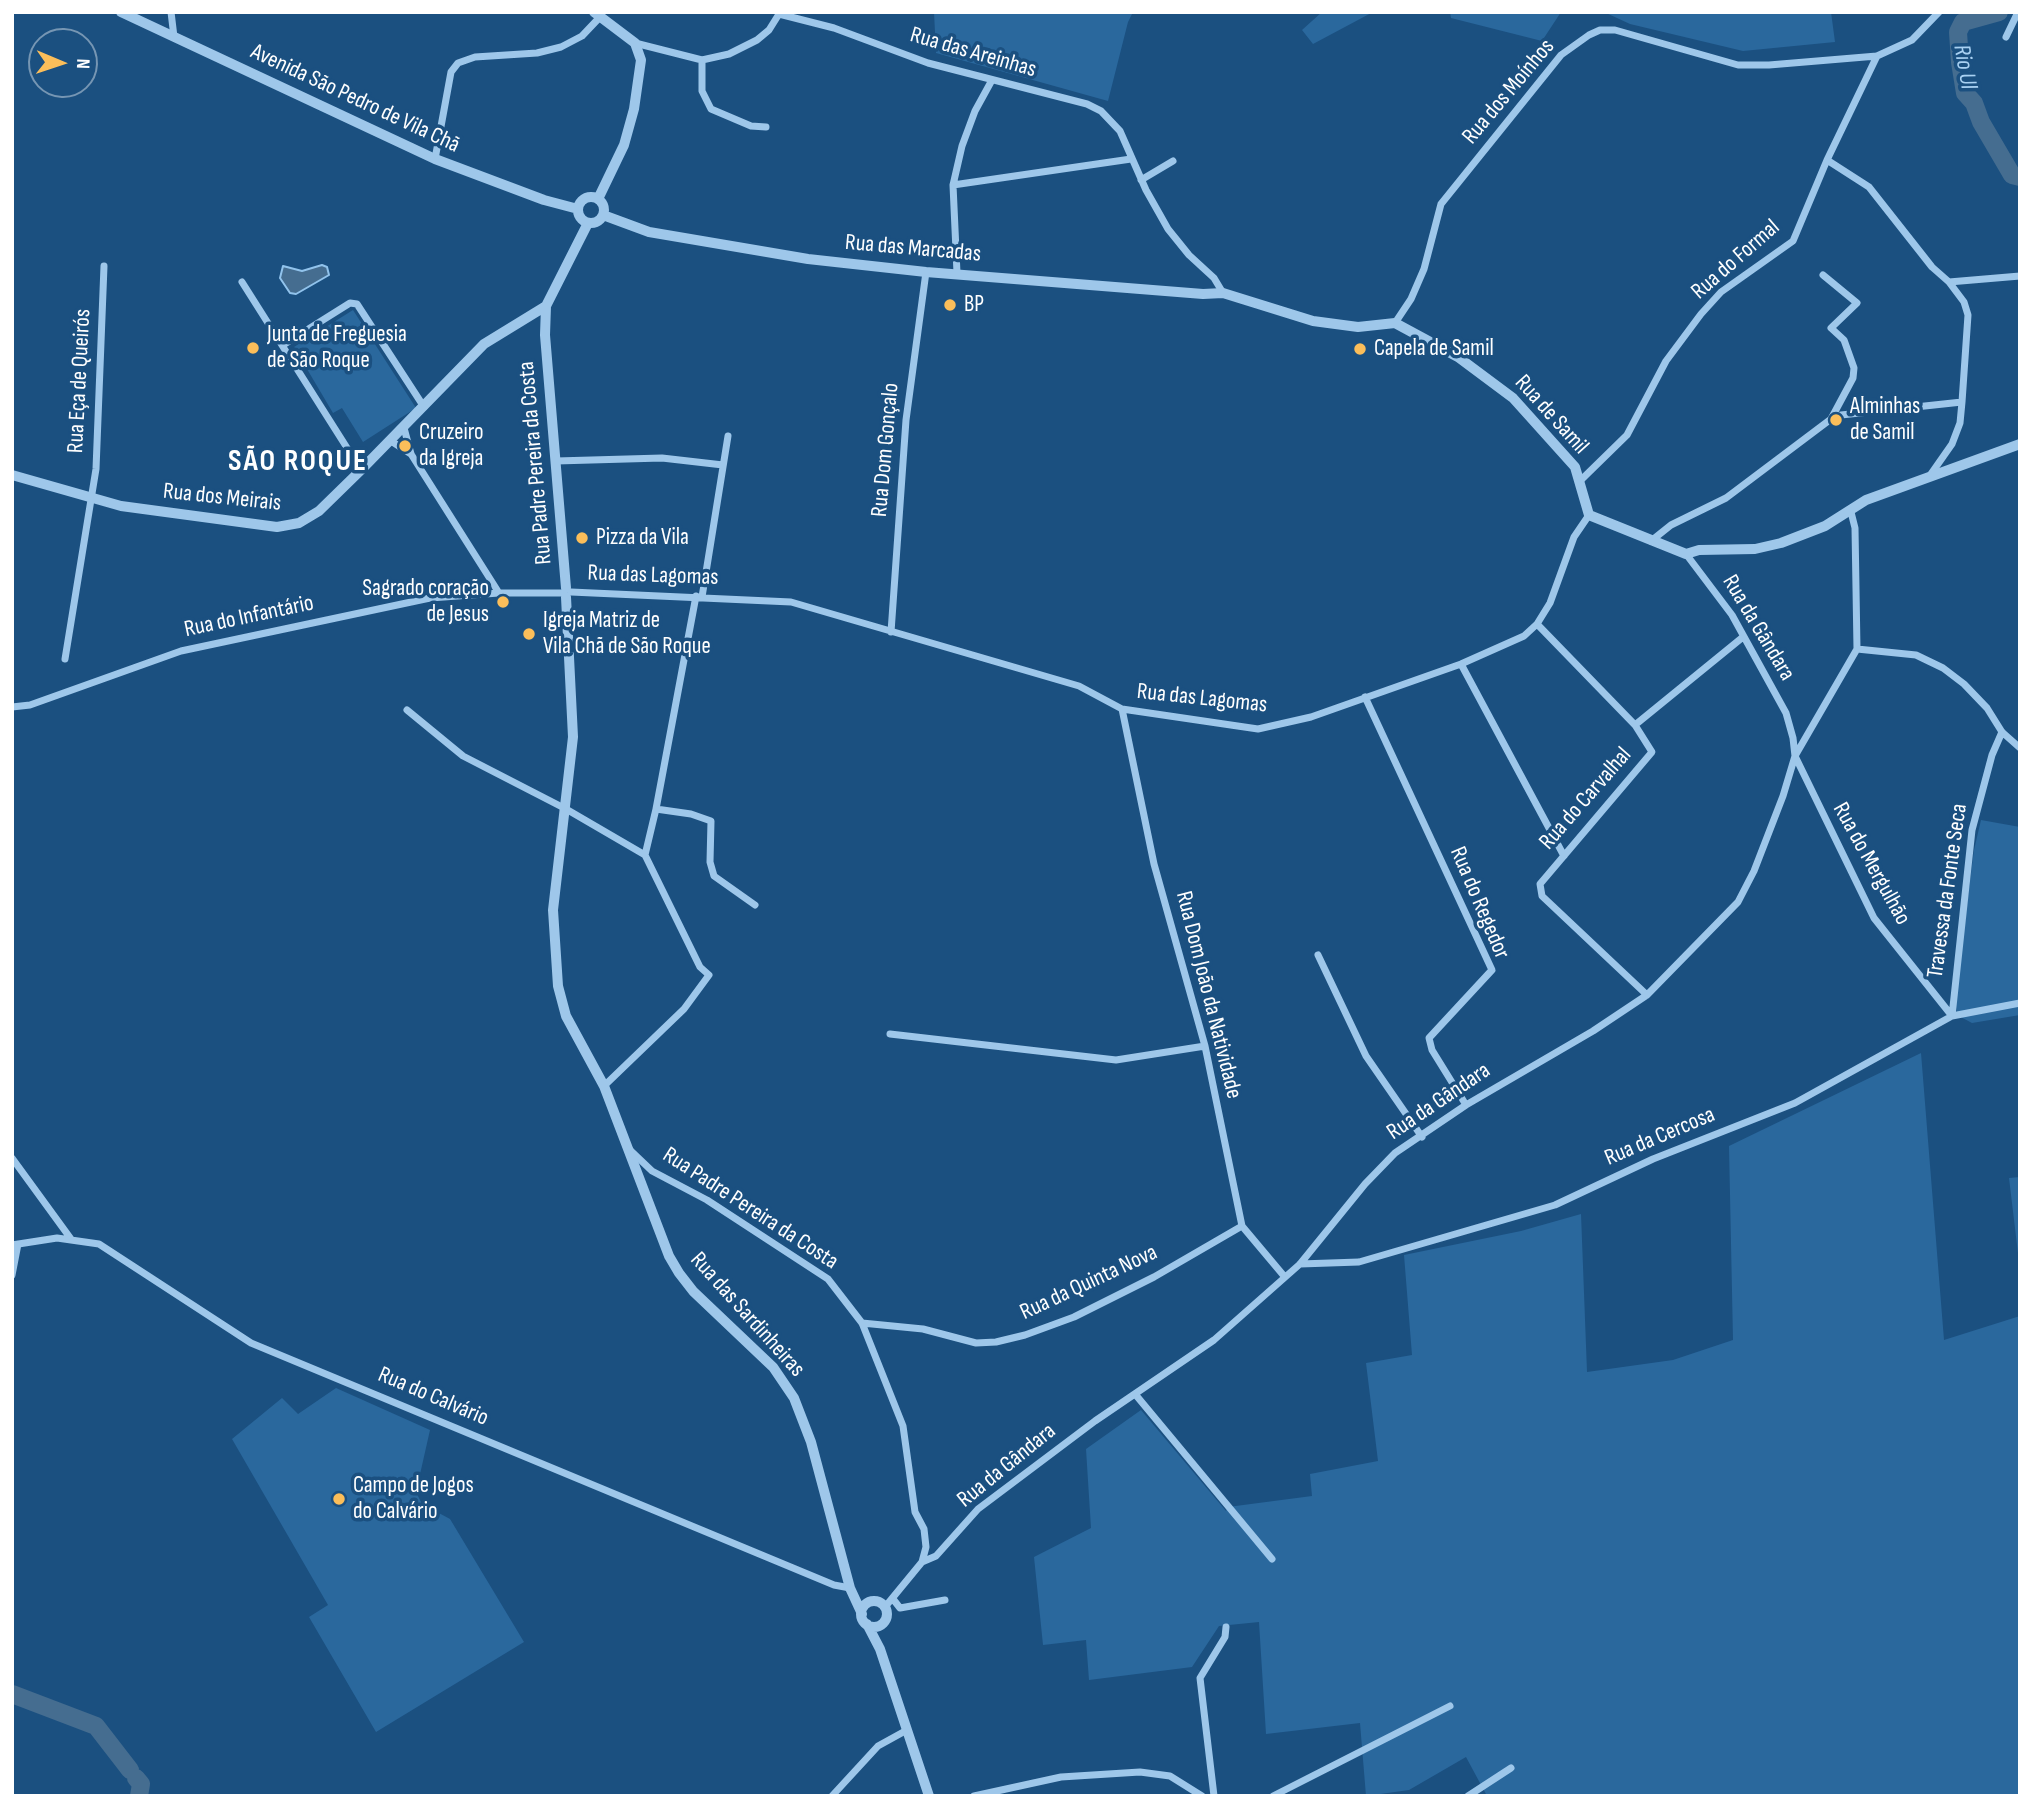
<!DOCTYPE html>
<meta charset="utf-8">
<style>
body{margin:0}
#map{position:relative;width:2032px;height:1808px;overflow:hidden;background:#1b5080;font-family:"Sofia Sans Condensed",sans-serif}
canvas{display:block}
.frame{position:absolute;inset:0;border:14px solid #fff;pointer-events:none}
.north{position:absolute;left:28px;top:28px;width:70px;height:70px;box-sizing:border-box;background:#1b5080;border:2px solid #7696b3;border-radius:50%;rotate:92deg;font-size:19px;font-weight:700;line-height:28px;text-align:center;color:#fff}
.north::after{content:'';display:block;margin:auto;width:24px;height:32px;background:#fbbe5a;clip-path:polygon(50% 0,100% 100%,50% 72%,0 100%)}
</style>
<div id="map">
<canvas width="2032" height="1808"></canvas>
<div class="frame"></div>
<div class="north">N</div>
</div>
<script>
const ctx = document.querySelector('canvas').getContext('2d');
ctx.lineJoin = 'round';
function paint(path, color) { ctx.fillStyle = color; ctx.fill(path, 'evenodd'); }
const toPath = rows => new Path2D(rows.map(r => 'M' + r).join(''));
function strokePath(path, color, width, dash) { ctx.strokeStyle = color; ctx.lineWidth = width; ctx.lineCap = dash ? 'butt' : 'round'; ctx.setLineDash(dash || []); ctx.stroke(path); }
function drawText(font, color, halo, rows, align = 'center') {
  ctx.font = font + ' "Sofia Sans Condensed",sans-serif'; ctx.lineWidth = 7; ctx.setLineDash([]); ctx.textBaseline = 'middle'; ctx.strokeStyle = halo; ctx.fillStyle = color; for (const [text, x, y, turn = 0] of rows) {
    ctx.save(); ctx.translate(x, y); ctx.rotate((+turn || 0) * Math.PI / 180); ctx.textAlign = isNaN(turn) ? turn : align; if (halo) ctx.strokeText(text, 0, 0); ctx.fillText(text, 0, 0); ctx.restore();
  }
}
const green = toPath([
 [934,12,1133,12,1128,22,1108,101,936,53],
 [1322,12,1373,12,1313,44,1302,30],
 [1450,12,1561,12,1542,41,1451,18],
 [1604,12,1831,12,1835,42,1743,51,1630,24],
 [353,310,416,408,363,442,342,408,333,413,294,347],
 [1981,820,2020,827,2020,1015,1972,1023,1957,1015,1955,998,1974,850],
 [1921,1053,1944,1340,2020,1316,2020,1796,1487,1796,1466,1757,1409,1790,1366,1796,1360,1723,1266,1734,1259,1622,1219,1626,1192,1667,1089,1680,1086,1640,1043,1645,1034,1557,1091,1528,1086,1449,1141,1410,1226,1511,1228,1507,1312,1496,1310,1474,1378,1461,1366,1363,1412,1355,1404,1255,1521,1231,1581,1214,1587,1372,1673,1360,1733,1340,1729,1146],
 [2020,1177,2020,1270,2009,1178],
 [336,1388,430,1430,416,1492,422,1504,450,1519,524,1642,376,1732,309,1617,328,1605,232,1439,282,1398,298,1414]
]);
const water = toPath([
 [322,265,327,267,329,275,296,294,290,293,280,278,283,266,302,271,322,265]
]);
const river = toPath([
 [1999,12,1963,22,1958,32,1960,62,1965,93,1974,103,1981,122,2012,175,2020,177],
 [12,1694,96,1726,130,1770],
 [136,1778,141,1784,139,1796]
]);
const minor = toPath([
 [171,12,174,37],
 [2006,37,2018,12],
 [635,43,702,60,729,54,757,40,769,30,779,14,834,28,928,63,1087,104,1101,111,1120,131,1146,190,1168,229,1189,255,1214,278,1223,293],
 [1877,56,1827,160,1869,187,1932,267,1949,282],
 [702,60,702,91,711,109,751,126,766,127],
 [435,159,451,72,458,63,475,57,537,53,561,47,582,36,600,17],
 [1141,180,1173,161],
 [953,185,1131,159],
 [957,273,953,185,962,146,975,111,992,80],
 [1823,275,1857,303,1831,328,1844,340,1854,368,1853,378,1831,419],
 [242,282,361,470],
 [1395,323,1411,299,1424,269,1441,204,1561,55,1589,35,1600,30,1615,30,1738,65,1769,65,1877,56,1912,40,1939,12],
 [283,345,350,303,357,304,424,407],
 [404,428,411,454,499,593,562,593],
 [391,441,411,454],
 [556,461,662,458,723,465],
 [1931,474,1952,444,1960,423,1962,402,1968,315,1964,302,1949,282,2020,276],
 [1581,480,1627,435,1666,361,1701,314,1721,292,1793,241,1827,160],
 [1851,512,1855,528,1857,649,1795,756,1874,918,1952,1016],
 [1651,541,1671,525,1726,498,1831,419,1841,415,1962,402],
 [571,592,791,602,1079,686,1122,709,1258,729,1311,717,1461,664,1524,636,1537,624,1550,603,1574,537,1589,515],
 [702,597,728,436],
 [1537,624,1635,725,1652,752,1540,884,1542,896,1647,995],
 [891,632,906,420,926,272],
 [1857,649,1916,655,1943,668,1964,684,1987,708,2002,732,2020,748],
 [65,659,96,469,104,266],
 [1461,664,1564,856],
 [1365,697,1492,970,1429,1038,1432,1050,1466,1105],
 [12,707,30,705,181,651,430,598,499,593],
 [1122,709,1154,864,1205,1046,1242,1226,1284,1276],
 [407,710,463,756,566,809,645,855,656,809,691,814,711,821,710,862,714,876,755,905],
 [1635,725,1743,637],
 [656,809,696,596],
 [1318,955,1366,1056,1422,1137],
 [1952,1016,1972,830,1992,755,2002,732],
 [890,1034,1116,1060,1205,1046],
 [604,1086,684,1009,709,975,700,967,645,855],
 [631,1151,652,1171,707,1200,828,1279,862,1323,903,1426,915,1512,924,1529,926,1547,922,1562],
 [12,1158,71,1239],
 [12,1245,57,1238,99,1244,251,1343,834,1585,850,1588],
 [1300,1264,1359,1262,1555,1205,1653,1159,1795,1103,1952,1016,2020,1003],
 [12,1275,18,1244],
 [862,1323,923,1329,976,1343,996,1342,1025,1335,1074,1317,1154,1277,1242,1226],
 [1135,1394,1272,1559],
 [893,1599,900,1608,945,1600],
 [885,1607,922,1562,936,1556,978,1509,1095,1421,1214,1340,1300,1264,1365,1184,1395,1153,1466,1105,1593,1031,1647,995,1738,902,1754,871,1783,796,1795,756,1793,738,1786,713,1732,615,1686,554],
 [832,1796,878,1746,907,1730],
 [974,1796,1061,1777,1140,1772,1170,1776,1202,1796],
 [1214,1796,1200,1678,1225,1637,1226,1627],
 [1273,1796,1450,1706],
 [1468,1796,1511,1768]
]);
const tertiary = toPath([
 [121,12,435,159,544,200,578,209],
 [594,12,635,43,641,60,634,109,624,145,598,199],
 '578 210a13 13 0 1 1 26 0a13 13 0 1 1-26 0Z',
 [603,215,649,232,808,259,926,272,1203,294,1223,293,1313,321,1358,327,1395,323,1458,357,1513,398,1575,467,1589,515,1686,554,1699,550,1755,549,1781,543,1825,526,1866,500,2020,444],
 [546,306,545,335,566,588],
 [12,475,121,506,277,527,299,523,319,511,361,470,484,344,546,306,588,223],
 [566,597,573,737,553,910,558,986,566,1016,604,1086,669,1256,679,1273,693,1291,773,1367,794,1398,811,1442,850,1588,862,1614],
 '861 1614a13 13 0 1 1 26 0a13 13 0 1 1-26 0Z',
 [867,1624,880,1649,929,1796]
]);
const markers = [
 [950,305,7,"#fbbe5a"],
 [253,348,7,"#fbbe5a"],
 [1360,349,7,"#fbbe5a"],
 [1836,420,7,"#fbbe5a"],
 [405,446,7,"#fbbe5a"],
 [582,538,7,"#fbbe5a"],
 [503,602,7,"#fbbe5a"],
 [529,634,7,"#fbbe5a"],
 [339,1499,7,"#fbbe5a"]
];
const streetNames = [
 ["Rua das Areinhas",973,53,16],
 ["Rua dos Moínhos",1509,92,-50],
 ["Avenida São Pedro de Vila Chã",355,99,25],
 ["Rua das Marcadas",913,249,5],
 ["Rua do Formal",1736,260,-41],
 ["Rua Eça de Queirós",80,381,-87],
 ["Rua de Samil",1551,415,48],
 ["Rua Dom Gonçalo",886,450,-85],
 ["Rua Padre Pereira da Costa",536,463,-95],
 ["Rua dos Meirais",222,498,6],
 ["Rua das Lagomas",653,576,2],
 ["Rua do Infantário",249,617,-12],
 ["Rua da Gândara",1758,628,59],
 ["Rua das Lagomas",1202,699,6],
 ["Rua do Carvalhal",1586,799,-49],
 ["Rua do Mergulhão",1871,864,61],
 ["Travessa da Fonte Seca",1948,891,-82],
 ["Rua do Regedor",1479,903,67],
 ["Rua Dom João da Natividade",1208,995,76],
 ["Rua da Gândara",1439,1102,-34],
 ["Rua da Cercosa",1660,1137,-23],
 ["Rua Padre Pereira da Costa",750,1209,33],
 ["Rua da Quinta Nova",1089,1283,-25],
 ["Rua das Sardinheiras",747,1315,48],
 ["Rua do Calvário",433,1397,23],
 ["Rua da Gândara",1007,1466,-39]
];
const poiNames = [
 ["BP",964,305],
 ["Junta de Freguesia",267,335],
 ["de São Roque",267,361],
 ["Capela de Samil",1374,349],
 ["Alminhas",1850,407],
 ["de Samil",1850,433],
 ["Cruzeiro",419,433],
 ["da Igreja",419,459],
 ["Pizza da Vila",596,538],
 ["Sagrado coração",489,589,"right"],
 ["de Jesus",489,615,"right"],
 ["Igreja Matriz de",543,621],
 ["Vila Chã de São Roque",543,647],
 ["Campo de Jogos",353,1486],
 ["do Calvário",353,1512]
];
const waterNames = [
 ["Rio Ul",1964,67,80]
];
const districtNames = [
 ["SÃO ROQUE",298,462]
];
paint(green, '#2a689d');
paint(water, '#456d90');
strokePath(water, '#91c3ec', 2);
strokePath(river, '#456d90', 18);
strokePath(minor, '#9ec7ea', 7);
strokePath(tertiary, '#9ec7ea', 10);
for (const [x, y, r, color] of markers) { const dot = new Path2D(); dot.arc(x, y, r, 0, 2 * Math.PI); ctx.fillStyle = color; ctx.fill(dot); strokePath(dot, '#1b5080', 2.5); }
drawText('23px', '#fff', '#1b5080', streetNames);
drawText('23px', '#fff', '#1b5080', poiNames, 'left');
drawText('italic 24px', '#a9d1f2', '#1b5080', waterNames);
ctx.letterSpacing = '2px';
drawText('bold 30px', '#fff', '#1b5080', districtNames);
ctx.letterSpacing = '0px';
</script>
